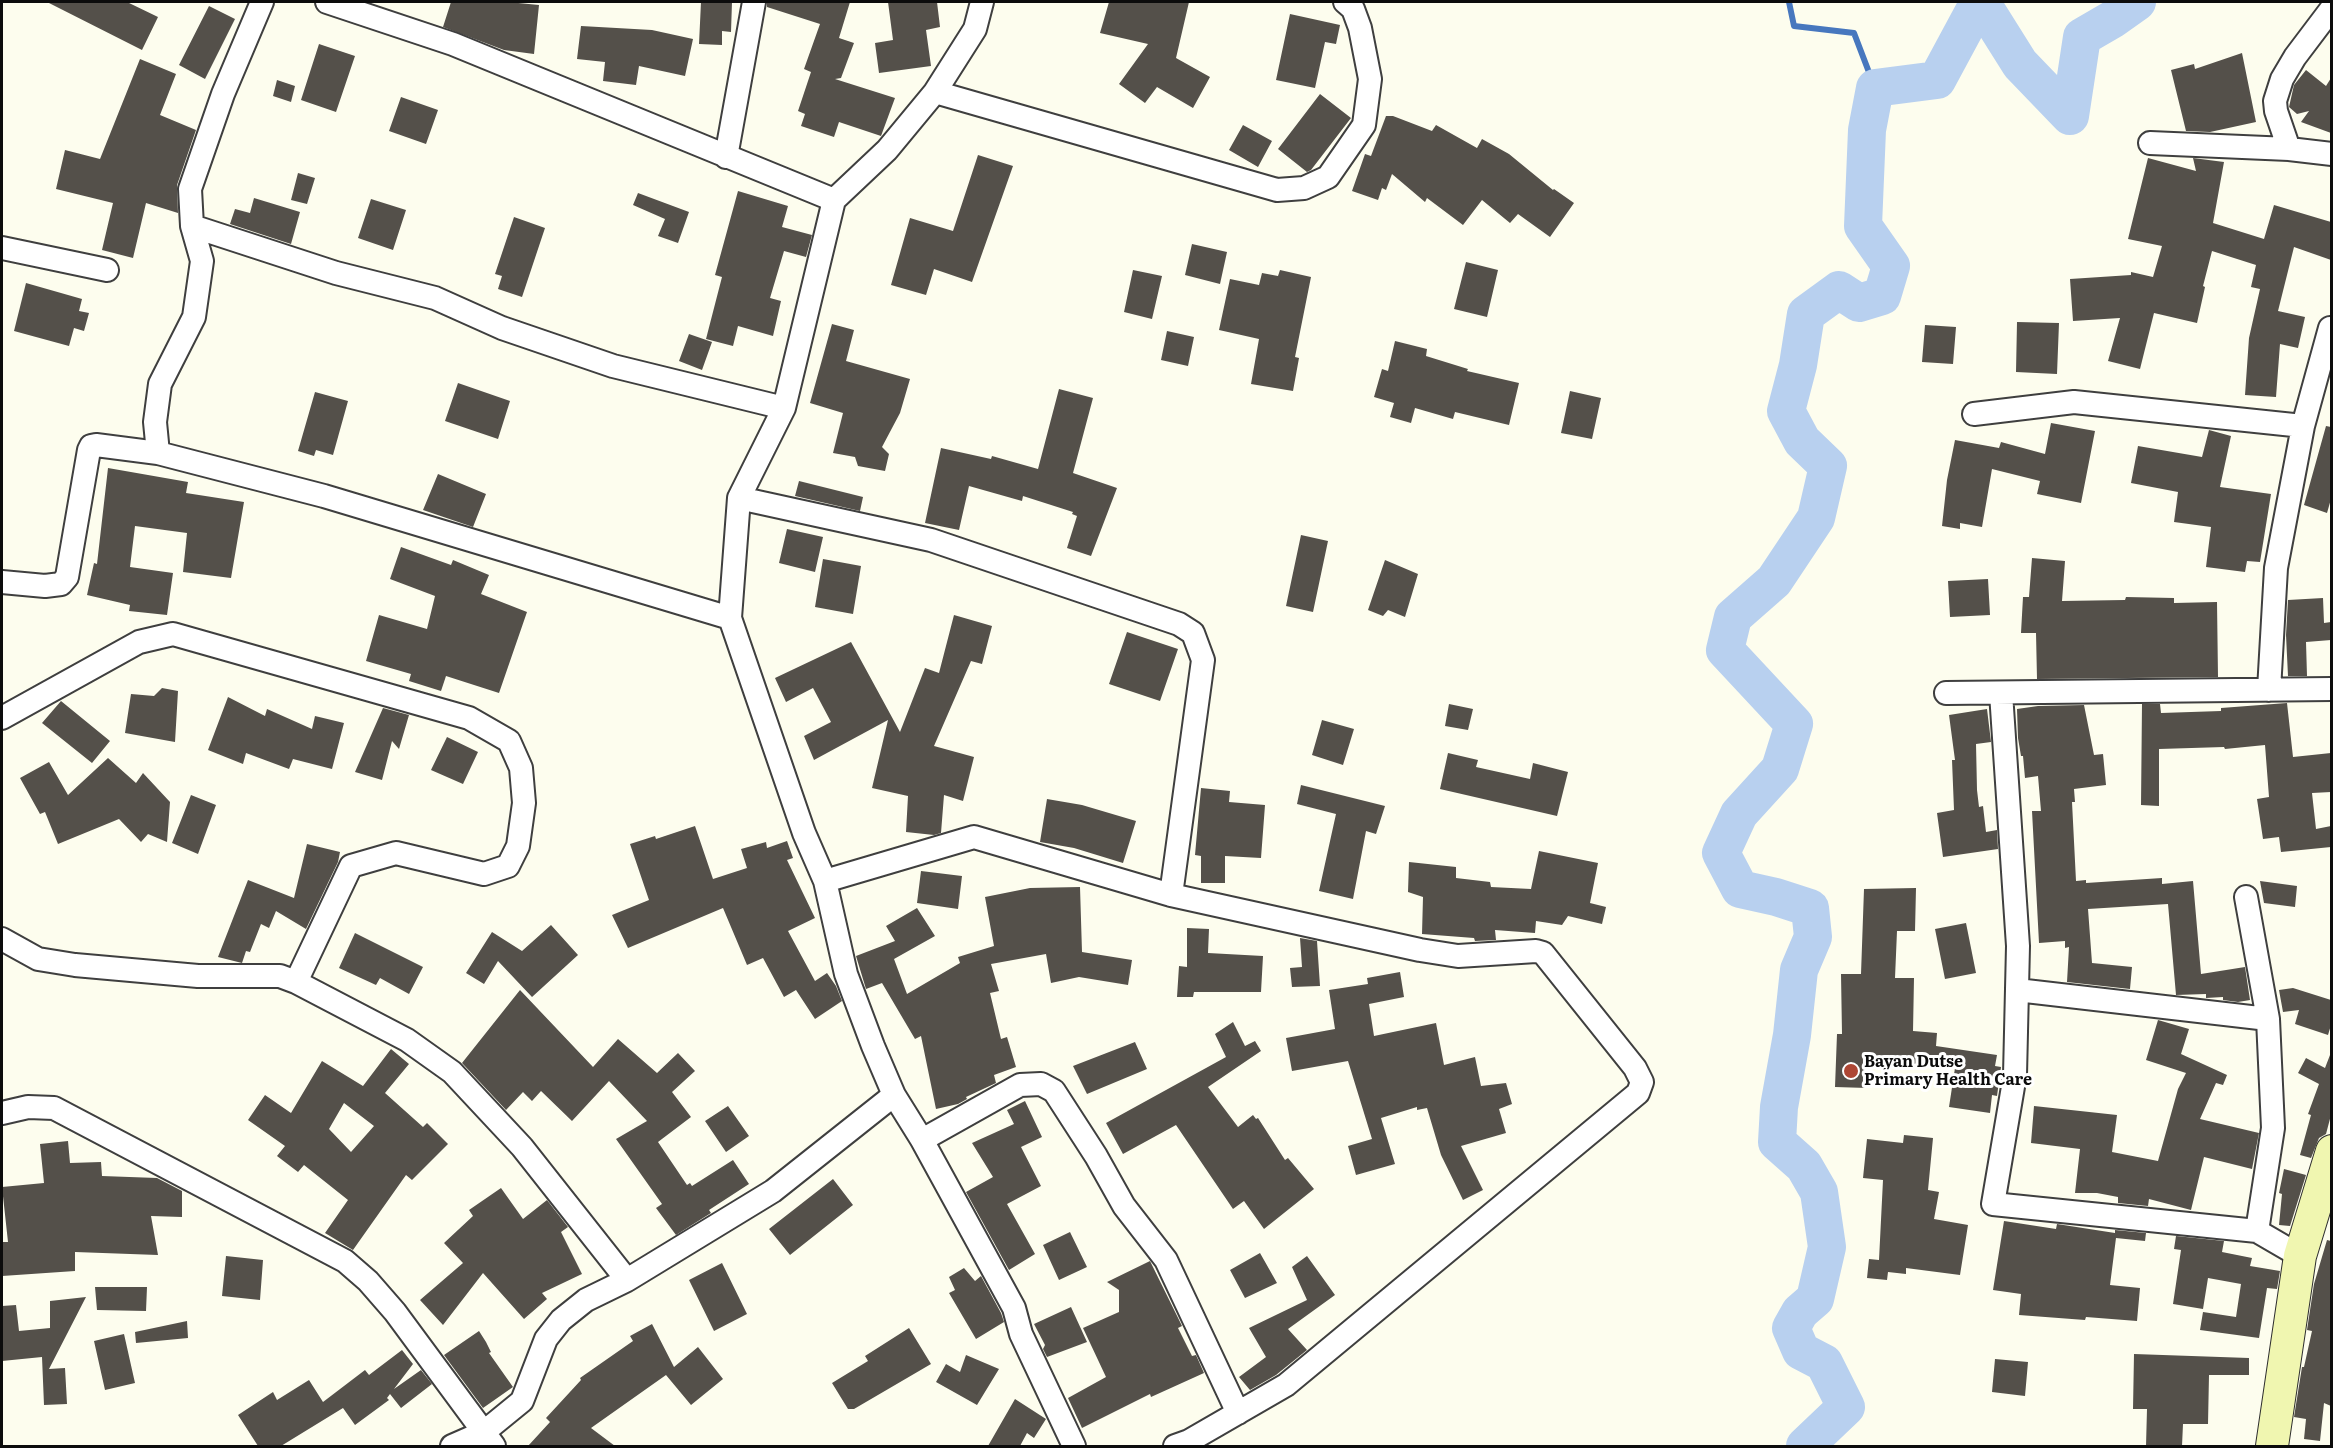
<!DOCTYPE html>
<style>
body{margin:0}
#map{position:relative;width:2333px;height:1448px;overflow:hidden;background:#fdfdee;font-family:Literata,serif}
canvas{display:block}
.frame{position:absolute;inset:0;border:3px solid #0c0c0c;pointer-events:none}
</style>
<div id="map">
<canvas width="2333" height="1448"></canvas>
<div class="frame"></div>
</div>
<script>
const ctx = document.querySelector('canvas').getContext('2d');
ctx.lineJoin = 'round';
const toPath = rows => new Path2D(rows.map(r => 'M' + r).join(''));
function strokePath(path, color, width, dash) { ctx.strokeStyle = color; ctx.lineWidth = width; ctx.lineCap = dash ? 'butt' : 'round'; ctx.setLineDash(dash || []); ctx.stroke(path); }
function paint(path, color) { ctx.fillStyle = color; ctx.fill(path, 'evenodd'); }
function drawText(font, color, halo, rows, align = 'center') {
  ctx.font = font + ' Literata,serif'; ctx.lineWidth = 6; ctx.setLineDash([]); ctx.textBaseline = 'middle'; ctx.strokeStyle = halo; ctx.fillStyle = color; for (const [text, x, y, turn = 0] of rows) {
    ctx.save(); ctx.translate(x, y); ctx.rotate((+turn || 0) * Math.PI / 180); ctx.textAlign = isNaN(turn) ? turn : align; if (halo) ctx.strokeText(text, 0, 0); ctx.fillText(text, 0, 0); ctx.restore();
  }
}
const stream = toPath([
 [1789,2,1794,26,1854,33,1875,88]
]);
const river = toPath([
 [1981,2,2020,64,2070,116,2082,37,2113,19,2137,2],
 [1805,1446,1846,1407,1824,1363,1801,1351,1791,1328,1800,1312,1815,1299,1827,1247,1819,1192,1804,1166,1777,1142,1779,1107,1792,1035,1799,970,1813,937,1810,908,1776,897,1740,889,1721,853,1739,814,1780,769,1794,724,1725,650,1733,617,1774,581,1816,518,1828,466,1802,441,1786,411,1798,365,1806,314,1839,290,1859,303,1882,296,1891,266,1863,226,1867,130,1875,88,1937,80,1979,2]
]);
const building = toPath([
 [47,2,127,2,158,17,142,50],
 [451,2,508,2,539,5,534,54,504,50,443,27],
 [701,2,732,2,731,32,722,31,722,45,699,44],
 [767,2,850,2,839,38,854,43,841,78,835,79,895,98,881,136,839,122,834,137,801,126,805,114,798,111,811,72,804,69,820,24,767,7],
 [888,2,937,2,940,27,926,30,931,66,879,73,875,43,893,40],
 [1109,2,1189,2,1176,58,1210,77,1193,108,1157,87,1145,103,1119,84,1148,44,1100,33],
 [209,6,235,19,205,79,179,65],
 [1290,14,1340,25,1336,44,1325,42,1315,88,1276,80],
 [581,26,652,30,693,39,685,76,639,66,636,85,603,81,605,62,577,59],
 [319,44,355,56,336,112,301,100],
 [2242,53,2256,122,2210,132,2186,131,2171,70,2194,64,2195,69],
 [140,59,176,74,160,115,196,130,177,185,178,213,146,203,133,258,102,250,113,203,56,189,65,150,100,159],
 [2306,70,2326,86,2331,78,2331,133,2301,122,2309,111,2297,114,2289,107,2294,85],
 [277,80,295,86,291,102,273,96],
 [1320,94,1351,118,1311,170,1307,172,1278,149],
 [401,97,438,110,426,144,389,131],
 [1386,116,1393,116,1432,131,1436,125,1477,148,1482,139,1509,154,1553,190,1554,189,1574,203,1550,237,1518,214,1510,223,1482,200,1463,225,1427,198,1425,202,1392,174,1386,190,1382,188,1378,200,1352,191,1365,154,1371,156],
 [1243,125,1272,141,1258,167,1229,150],
 [978,155,1013,166,972,282,934,269,926,295,891,285,910,218,953,231],
 [2148,158,2196,171,2193,158,2224,162,2213,223,2264,239,2274,205,2331,222,2331,260,2294,247,2278,311,2305,317,2298,348,2280,344,2276,397,2245,395,2249,338,2260,289,2251,287,2256,265,2212,251,2203,286,2205,287,2197,323,2154,313,2140,369,2108,361,2120,318,2073,321,2070,279,2131,275,2131,272,2153,277,2162,246,2128,239],
 [298,173,315,178,307,204,291,200],
 [738,191,788,206,782,227,812,235,806,257,784,251,770,298,781,301,773,336,738,326,733,346,706,339,722,277,715,275],
 [638,193,689,212,678,243,658,236,665,219,633,205],
 [254,198,300,212,291,244,230,224,235,209,250,213],
 [371,199,406,210,393,250,358,238],
 [514,217,545,228,522,297,498,289,502,276,495,274],
 [1192,244,1227,252,1220,284,1185,275],
 [1466,262,1498,270,1487,317,1454,309],
 [1133,270,1162,276,1152,319,1124,312],
 [1280,270,1311,277,1295,357,1299,358,1293,391,1251,384,1259,339,1219,330,1230,279,1259,285,1262,273,1278,276],
 [26,283,82,299,79,311,89,313,84,331,74,328,69,346,14,331],
 [2017,322,2059,323,2057,374,2016,372],
 [832,324,854,330,846,361,910,379,900,413,882,447,889,454,885,471,858,466,855,457,833,453,843,413,810,403],
 [1925,325,1956,327,1953,364,1922,362],
 [1167,331,1194,337,1188,366,1161,360],
 [689,334,712,342,702,370,679,361],
 [1395,341,1427,349,1426,356,1468,369,1467,371,1519,383,1509,425,1455,412,1453,419,1415,408,1411,423,1390,417,1394,403,1374,397,1382,369,1388,371],
 [458,383,510,401,498,439,445,421],
 [1059,389,1093,398,1073,473,1117,488,1091,556,1067,548,1077,516,1072,514,1073,512,1023,496,1022,501,969,486,959,530,925,523,941,448,991,459,992,456,1038,469],
 [1570,391,1601,398,1592,439,1561,433],
 [315,392,348,401,333,455,316,450,314,456,298,451],
 [2051,423,2095,431,2081,503,2037,494,2040,481,1992,469,1982,527,1960,523,1960,529,1942,526,1947,480,1955,440,1999,448,2001,442,2045,454],
 [2326,426,2331,427,2331,499,2327,513,2304,505],
 [2209,430,2231,436,2220,487,2271,494,2260,562,2247,561,2245,572,2206,567,2211,527,2174,522,2178,492,2131,483,2138,446,2202,457],
 [108,468,188,482,186,493,244,502,231,578,183,572,187,533,135,526,130,567,173,573,167,615,129,611,130,605,87,595,94,563,97,564],
 [438,474,486,494,473,527,423,510],
 [799,481,863,497,860,511,795,496],
 [787,529,823,537,815,572,779,563],
 [1301,535,1328,541,1313,612,1286,606],
 [401,547,451,565,453,560,489,575,481,594,527,612,499,693,446,676,441,691,409,681,411,674,366,661,379,615,427,629,435,596,390,579],
 [2032,558,2065,561,2062,601,2125,600,2126,597,2174,598,2174,603,2217,602,2218,677,2037,679,2036,633,2021,633,2023,597,2029,597],
 [823,559,861,566,853,614,815,607],
 [1385,560,1418,574,1405,617,1388,610,1383,616,1368,610],
 [1988,579,1990,615,1950,617,1948,581],
 [2323,598,2324,623,2331,622,2331,640,2306,642,2307,676,2288,676,2286,635,2288,600],
 [954,615,992,626,982,664,971,661,934,746,974,757,963,801,944,795,941,833,934,835,906,832,908,796,872,788,888,720,814,760,804,736,831,722,813,688,786,702,775,678,851,642,900,732,925,668,939,673],
 [1127,632,1178,649,1160,701,1109,684],
 [162,688,178,691,175,742,125,733,131,694,154,696],
 [228,697,265,716,267,709,312,729,315,716,344,723,332,769,293,759,289,769,246,753,243,764,208,750],
 [61,701,110,741,92,763,42,723],
 [2287,703,2293,757,2331,753,2331,792,2312,793,2316,829,2331,826,2331,847,2281,852,2279,837,2263,839,2257,799,2269,797,2265,745,2225,749,2224,747,2159,749,2159,806,2141,805,2142,704,2160,704,2161,713,2221,711,2221,708],
 [1449,704,1473,709,1468,730,1445,726],
 [2084,705,2094,755,2103,754,2106,785,2074,789,2075,802,2072,802,2076,881,2086,880,2086,883,2162,878,2162,884,2193,881,2201,974,2245,967,2250,1000,2238,1002,2223,1000,2223,997,2206,998,2206,994,2176,995,2168,904,2088,909,2092,963,2132,967,2130,989,2067,982,2069,947,2065,948,2065,941,2039,943,2032,811,2041,811,2038,776,2025,778,2023,756,2021,756,2018,738,2017,709,2038,706],
 [383,708,409,715,399,749,392,741,382,780,355,772],
 [1987,709,1991,742,1976,744,1977,790,1979,807,1983,806,1986,832,1997,830,1998,849,1943,857,1937,813,1954,810,1952,760,1955,760,1949,715],
 [1322,720,1354,729,1343,765,1312,755],
 [447,737,478,752,463,784,431,770],
 [1448,753,1478,760,1476,767,1530,779,1533,763,1568,772,1557,816,1440,789],
 [108,758,136,783,143,773,170,802,167,842,148,834,141,842,119,819,58,844,45,812,40,814,20,778,49,762,68,795],
 [1301,785,1385,806,1376,834,1366,831,1353,899,1319,891,1336,814,1297,804],
 [1201,788,1230,791,1229,802,1265,805,1261,858,1225,856,1225,883,1201,883,1201,856,1195,855],
 [191,795,216,805,198,854,172,843],
 [1047,799,1082,805,1136,821,1123,863,1074,848,1040,842],
 [695,826,713,879,747,868,741,849,766,842,767,848,787,841,793,858,787,860,815,918,788,931,815,981,827,973,836,986,842,1001,815,1019,796,990,784,997,763,958,747,965,723,908,628,948,612,915,649,900,630,844,655,836,656,839],
 [307,844,340,852,338,862,306,929,276,911,269,928,261,924,250,952,246,951,242,963,218,957,248,880,294,898],
 [1539,851,1598,863,1590,903,1606,907,1602,924,1568,916,1562,925,1536,921,1535,933,1495,930,1496,940,1475,941,1474,938,1422,934,1423,897,1408,892,1409,862,1456,867,1456,878,1490,882,1491,887,1531,889],
 [921,871,962,876,958,909,917,903],
 [2260,881,2297,886,2295,907,2264,903],
 [1080,887,1082,952,1132,960,1128,985,1079,977,1051,983,1046,954,991,964,999,991,990,993,1001,1039,1007,1037,1016,1067,994,1075,996,1083,966,1097,967,1099,958,1104,936,1109,921,1036,915,1039,882,983,866,989,856,956,895,941,886,926,917,908,935,936,894,959,907,994,960,963,958,957,994,946,985,897,1030,888],
 [1916,888,1915,931,1897,931,1895,978,1914,978,1913,1031,1937,1033,1936,1046,1997,1055,1995,1066,2001,1067,1997,1096,1992,1095,1990,1113,1949,1107,1955,1068,1868,1061,1867,1088,1835,1087,1837,1034,1842,1034,1841,974,1861,974,1864,889],
 [1966,923,1976,973,1945,979,1935,929],
 [551,925,578,955,532,997,498,961,484,984,466,973,492,932,522,951],
 [1187,928,1209,929,1208,953,1263,956,1261,992,1194,992,1193,997,1177,997,1179,966,1187,967],
 [355,933,423,967,409,994,380,978,376,985,339,968],
 [1300,938,1317,941,1320,986,1292,987,1290,968,1302,967],
 [1400,972,1404,997,1369,1004,1374,1036,1436,1023,1444,1065,1475,1057,1481,1086,1506,1083,1512,1104,1499,1109,1506,1133,1461,1146,1483,1190,1463,1200,1441,1155,1427,1108,1417,1110,1417,1107,1381,1118,1395,1164,1356,1175,1348,1146,1372,1139,1348,1061,1292,1071,1286,1038,1335,1029,1329,990,1368,984,1367,978],
 [2293,988,2331,1000,2331,1025,2328,1035,2295,1024,2299,1010,2283,1012,2279,990],
 [520,990,593,1067,618,1039,657,1073,678,1053,695,1071,672,1092,691,1117,658,1142,687,1185,690,1183,692,1186,733,1160,749,1184,709,1210,711,1213,676,1235,656,1208,662,1204,616,1139,647,1121,609,1081,572,1121,541,1091,532,1101,523,1092,506,1110,462,1063],
 [2158,1020,2189,1029,2181,1054,2227,1075,2223,1085,2216,1083,2200,1119,2259,1133,2252,1169,2204,1157,2191,1210,2149,1199,2148,1206,2118,1203,2118,1197,2097,1193,2075,1193,2080,1149,2031,1143,2034,1106,2117,1115,2112,1152,2158,1161,2178,1089,2186,1073,2146,1060],
 [1233,1022,1245,1046,1255,1041,1261,1051,1208,1087,1238,1127,1253,1115,1256,1119,1258,1118,1285,1160,1288,1158,1314,1189,1264,1229,1244,1201,1233,1209,1176,1125,1123,1154,1106,1123,1226,1057,1215,1034],
 [1135,1042,1147,1069,1087,1094,1073,1066],
 [391,1049,409,1064,385,1093,423,1127,427,1123,448,1144,412,1180,406,1175,353,1250,325,1233,348,1200,304,1165,298,1172,277,1156,285,1146,248,1120,265,1095,291,1113,322,1061,363,1086],
 [344,1103,374,1126,351,1152,329,1129],
 [2330,1055,2331,1115,2326,1134,2319,1138,2311,1158,2300,1155,2311,1115,2308,1114,2319,1084,2298,1073,2306,1058,2325,1068],
 [1025,1101,1042,1137,1021,1147,1041,1186,1007,1204,1035,1254,1009,1270,966,1192,993,1177,972,1143,1014,1124,1007,1110],
 [728,1106,749,1136,726,1152,705,1121],
 [1904,1135,1933,1138,1928,1190,1939,1192,1934,1219,1968,1225,1960,1275,1906,1268,1906,1274,1888,1272,1887,1280,1867,1278,1869,1259,1879,1260,1883,1180,1863,1178,1867,1139,1903,1143],
 [68,1141,70,1163,101,1162,102,1176,157,1178,182,1191,182,1217,151,1216,158,1255,75,1252,75,1271,2,1276,2,1242,8,1242,2,1187,44,1183,40,1144],
 [2284,1169,2306,1175,2290,1226,2279,1225,2282,1194,2279,1193],
 [833,1179,853,1205,790,1255,769,1229],
 [501,1188,523,1219,547,1200,568,1227,561,1232,582,1274,542,1293,547,1299,524,1319,483,1273,443,1325,420,1300,463,1263,444,1243,473,1216,469,1210],
 [2004,1221,2056,1229,2057,1224,2115,1233,2115,1230,2146,1233,2145,1241,2116,1238,2110,1285,2140,1288,2137,1321,2086,1317,2085,1320,2019,1315,2021,1294,1993,1290],
 [1070,1232,1087,1267,1059,1280,1043,1245],
 [2176,1236,2224,1241,2222,1252,2252,1258,2250,1266,2280,1271,2277,1289,2267,1288,2259,1338,2200,1330,2203,1312,2236,1317,2241,1284,2208,1278,2203,1309,2173,1304,2181,1250,2174,1249],
 [2327,1240,2331,1241,2331,1406,2324,1403,2320,1441,2304,1439,2306,1419,2294,1417,2302,1367,2304,1367,2312,1331,2307,1330,2314,1284],
 [1260,1253,1277,1283,1245,1298,1230,1270],
 [226,1256,263,1260,260,1300,222,1296],
 [1307,1256,1335,1295,1288,1329,1307,1350,1276,1375,1250,1390,1239,1377,1266,1357,1249,1328,1307,1300,1292,1267],
 [1150,1261,1182,1326,1178,1328,1192,1356,1196,1355,1204,1373,1151,1397,1150,1394,1082,1428,1068,1398,1106,1377,1083,1328,1119,1312,1119,1290,1107,1282],
 [722,1263,747,1314,714,1331,689,1280],
 [964,1268,975,1281,981,1276,1001,1313,1004,1322,976,1339,949,1293,955,1290,949,1277],
 [95,1287,147,1287,146,1311,97,1310],
 [86,1297,49,1369,65,1368,67,1404,44,1405,42,1357,2,1361,2,1306,16,1305,19,1331,50,1328,50,1301],
 [1071,1307,1087,1342,1047,1357,1043,1349,1045,1345,1034,1324],
 [187,1321,188,1338,136,1343,135,1332],
 [652,1324,674,1367,698,1347,723,1379,691,1405,666,1375,591,1428,615,1446,528,1446,550,1422,546,1418,581,1380,580,1378,633,1341,630,1336],
 [909,1328,931,1364,854,1409,848,1409,832,1383,868,1361,865,1356],
 [479,1331,486,1342,491,1352,489,1353,513,1387,483,1408,444,1355],
 [124,1334,135,1383,105,1390,94,1341],
 [402,1350,413,1364,394,1389,421,1370,432,1384,401,1408,390,1394,387,1398,389,1400,355,1425,343,1408,281,1446,258,1446,238,1415,273,1392,277,1400,309,1380,323,1402,365,1370,369,1375],
 [2134,1354,2249,1358,2249,1375,2209,1375,2208,1424,2183,1424,2182,1446,2146,1446,2147,1409,2133,1409],
 [966,1355,999,1369,977,1405,936,1382,946,1364,960,1372],
 [1995,1359,2028,1362,2025,1396,1992,1392],
 [1015,1399,1046,1419,1034,1438,1027,1433,1020,1446,988,1446]
]);
const street = toPath([
 [327,2,453,44,834,200,784,408,739,498,730,618,804,833,825,881,846,974,873,1046,894,1095,922,1140,1014,1308,1021,1334,1074,1446],
 [935,92,1277,190,1304,188,1328,177,1364,125,1370,79,1360,28,1353,9,1345,2],
 [2150,143,2289,149,2332,154],
 [2289,149,2276,111,2275,101,2282,79,2295,57,2332,8],
 [726,157,754,2],
 [834,200,887,150,935,92,975,29,982,2],
 [192,226,336,273,435,298,502,328,613,366,784,408],
 [2,248,107,270],
 [1974,414,2074,402,2303,426],
 [158,453,155,422,160,384,194,317,202,261,192,226,190,189,223,94,262,2],
 [739,498,931,540,1179,624,1193,633,1203,660,1171,895],
 [2,582,45,586,61,584,67,577,89,450,91,446,96,445,158,453,324,496,730,618],
 [2269,690,2276,568,2303,426,2330,328],
 [1946,693,2332,689],
 [2001,693,2018,946,2015,1075,1993,1204,2257,1231,2300,1256],
 [2,718,139,642,173,634,469,718,509,741,521,768,524,803,518,846,508,866,484,874,396,853,351,866,296,982],
 [825,881,974,837,1171,895,1420,950,1458,956,1536,951,1543,953,1635,1068,1642,1082,1638,1093,1286,1385,1189,1441,1175,1446],
 [2246,897,2268,1019,2273,1128,2257,1231],
 [2,939,38,959,75,965,198,976,280,976,296,982,407,1040,452,1072,522,1147,627,1280],
 [2017,990,2268,1019],
 [2,1113,28,1107,54,1108,345,1261,368,1281,395,1312,494,1446],
 [922,1140,1020,1085,1041,1084,1054,1091,1096,1156,1124,1206,1166,1260,1238,1413],
 [452,1446,484,1432,522,1401,546,1339,561,1320,586,1300,627,1280,773,1191,894,1095]
]);
const secondary = toPath([
 [2272,1446,2300,1256,2332,1151]
]);
const markers = [
 [1851,1071,8,"#ad4634"]
];
const poiNames = [
 ["Bayan Dutse",1864,1062],
 ["Primary Health Care",1864,1080]
];
strokePath(stream, '#4777be', 6);
strokePath(river, '#b8d0ef', 38);
paint(building, '#54504a');
strokePath(street, '#3f3f3f', 26);
strokePath(secondary, '#2e2e2e', 34);
strokePath(street, '#fff', 22);
strokePath(secondary, '#f0f6b0', 32);
for (const [x, y, r, color] of markers) { const dot = new Path2D(); dot.arc(x, y, r, 0, 2 * Math.PI); ctx.fillStyle = color; ctx.fill(dot); strokePath(dot, '#fff', 2); }
drawText('bold 16px', '#0c0c0c', '#fff', poiNames, 'left');
</script>
